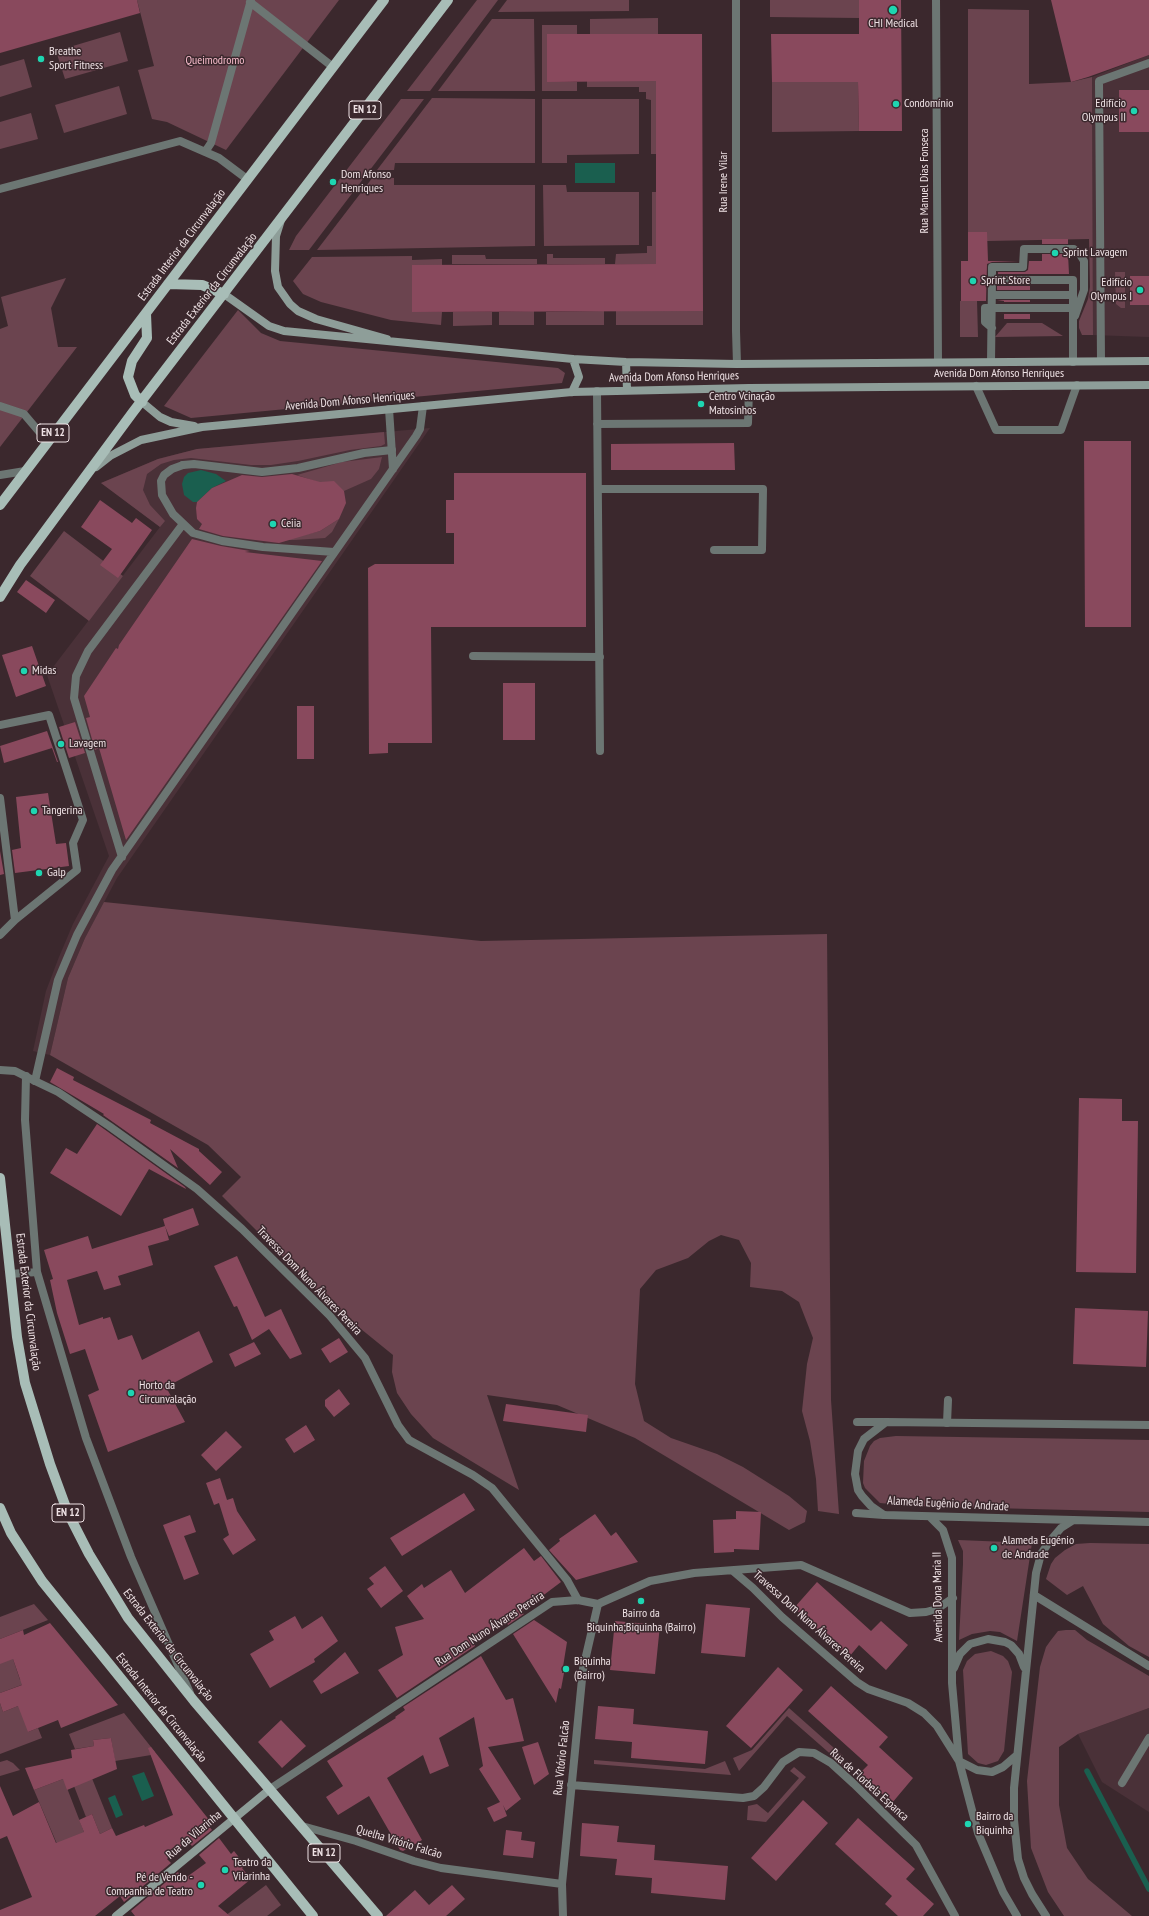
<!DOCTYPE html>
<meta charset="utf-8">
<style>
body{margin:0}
canvas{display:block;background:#3b282d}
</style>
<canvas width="1149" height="1916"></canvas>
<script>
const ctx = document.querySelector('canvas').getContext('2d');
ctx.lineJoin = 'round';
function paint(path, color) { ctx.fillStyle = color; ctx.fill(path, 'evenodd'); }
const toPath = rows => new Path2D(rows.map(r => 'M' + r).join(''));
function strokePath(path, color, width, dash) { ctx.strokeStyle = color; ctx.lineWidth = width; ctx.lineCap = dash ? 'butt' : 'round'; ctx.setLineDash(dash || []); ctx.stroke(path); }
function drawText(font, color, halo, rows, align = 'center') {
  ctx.font = font + ' "PT Sans Narrow",sans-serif'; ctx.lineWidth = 3; ctx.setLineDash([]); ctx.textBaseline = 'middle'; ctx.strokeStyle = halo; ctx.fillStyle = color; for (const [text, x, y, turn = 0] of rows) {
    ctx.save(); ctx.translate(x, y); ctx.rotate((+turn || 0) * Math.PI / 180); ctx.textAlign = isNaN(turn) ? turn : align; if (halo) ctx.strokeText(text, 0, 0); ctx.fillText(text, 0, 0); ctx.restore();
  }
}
const built = toPath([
 [1149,55,1149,337,1093,335,1092,77],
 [430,428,117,878,85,938,68,978,50,1055,33,1051,46,991,59,957,73,924,109,856,47,675,160,527,101,483,158,459,197,449],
 [1149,1708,1149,1812,1102,1782,1078,1734]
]);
const green = toPath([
 [137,0,339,0,226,150,167,122,152,119,138,70,154,66],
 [477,0,498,0,430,91,407,91],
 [507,0,629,0,629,11,498,12],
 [770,0,859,0,859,18,770,17],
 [968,9,1029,10,1029,84,1071,82,1092,77,1093,335,1082,335,1079,328,1079,321,1088,299,1090,287,1089,239,987,241,987,232,968,232],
 [658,18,658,34,590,34,590,19],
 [492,19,534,19,535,91,438,91],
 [542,25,577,25,577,34,547,35,547,81,577,82,577,91,542,91],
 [120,32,128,61,65,79,56,51],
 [24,59,32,87,0,97,0,66],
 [587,81,656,81,656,154,651,154,651,100,646,99,646,92,639,92,639,87,587,87],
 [772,82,858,82,859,131,772,132],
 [119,86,127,114,64,133,55,105],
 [432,98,535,99,535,163,395,163,394,170,377,170],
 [401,99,424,99,309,250,289,250,296,236],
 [542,99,639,99,639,154,567,155,567,163,542,163],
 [31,113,38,139,0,149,0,122],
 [373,177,394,178,394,185,535,185,535,246,317,250],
 [543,185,566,185,567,192,639,192,639,245,544,246],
 [652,192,656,192,656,264,615,264,616,254,647,253,647,246,652,246],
 [547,254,553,254,553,258,605,258,605,264,547,264],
 [452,255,485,255,486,259,537,259,537,264,452,264],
 [412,256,412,260,442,259,442,265,412,265,412,312,442,312,441,325,391,320,321,302,303,294,293,281,312,257],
 [1115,272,1125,272,1125,308,1121,308,1116,304],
 [66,278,51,308,58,347,77,347,0,447,0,329,8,326,1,297],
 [960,301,977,301,978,337,960,337],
 [238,310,261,333,280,341,558,368,565,373,562,383,191,418,164,406],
 [534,311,534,325,499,325,499,312],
 [604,311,604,325,546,325,546,312],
 [616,311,703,311,703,325,616,325],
 [453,312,492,312,492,325,453,326],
 [1007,323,1042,323,1063,336,995,337],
 [384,432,385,444,381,446,350,450,298,461,271,465,251,465,191,458,174,460,161,464,147,474,143,490,150,505,165,521,160,527,101,483,158,459,197,449],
 [382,457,379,469,371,479,344,491,297,475,342,462],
 [339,519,332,532,325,538,294,540,268,540,304,535,320,531],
 [64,531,123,576,89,621,30,576],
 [104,902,481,941,827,934,831,1400,839,1514,818,1511,816,1479,810,1441,802,1411,807,1364,813,1338,799,1302,782,1291,750,1287,751,1263,739,1240,721,1235,709,1241,688,1258,656,1270,640,1289,635,1384,644,1421,671,1438,717,1454,743,1467,789,1496,807,1511,805,1522,789,1530,635,1438,557,1405,487,1395,519,1490,433,1438,411,1414,397,1393,392,1372,393,1355,329,1303,222,1196,241,1177,208,1145,50,1055,68,978,85,938],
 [896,1436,1149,1440,1149,1512,914,1506,880,1503,865,1488,863,1483,864,1461,870,1446,874,1441,880,1438],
 [958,1540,1032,1543,1017,1641,1000,1632,990,1631,972,1634,959,1640,963,1564,963,1551],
 [1090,1543,1149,1544,1149,1657,1129,1646,1103,1624,1083,1586,1067,1595,1046,1579,1051,1564,1055,1558,1065,1550,1076,1544],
 [34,1604,48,1620,0,1639,0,1617],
 [1066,1630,1075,1630,1087,1640,1149,1676,1149,1708,1078,1734,1059,1747,1059,1805,1067,1848,1088,1879,1132,1916,1064,1916,1048,1892,1031,1848,1027,1781,1040,1667,1046,1647,1051,1640,1058,1631],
 [991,1651,1003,1656,1008,1661,1012,1672,1004,1751,998,1761,986,1765,978,1763,968,1754,963,1670,967,1661,975,1654],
 [0,1656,13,1659,20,1680,23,1680,24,1684,0,1693],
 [48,1694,28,1732,38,1728,42,1738,0,1754,0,1703,3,1712],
 [789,1708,843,1756,843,1765,787,1716,739,1771,733,1758,752,1750],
 [124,1713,155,1752,151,1755,115,1761,111,1738,93,1740,94,1746,75,1749,69,1734],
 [7,1760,13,1763,20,1770,0,1776,0,1762],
 [594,1760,705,1769,725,1761,731,1775,594,1764],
 [87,1766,112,1828,100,1834,92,1814,86,1817,74,1786,67,1788,84,1832,72,1879,34,1790,63,1779,60,1770],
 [794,1767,806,1777,766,1822,747,1820,748,1806,757,1804,768,1813,799,1778,790,1771],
 [266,1885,281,1905,267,1916,225,1916]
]);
const water = toPath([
 [575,163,615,163,615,183,575,183],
 [201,470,216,474,226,481,212,488,197,502,193,502,184,495,182,484,184,477,188,473],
 [144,1772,154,1796,142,1801,132,1776],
 [115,1795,123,1815,116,1818,108,1798]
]);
const stream = toPath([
 [1087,1771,1149,1889]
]);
const building = toPath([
 [0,0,137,0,140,13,0,53],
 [859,0,901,0,902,131,859,131,858,82,772,82,771,34,859,34],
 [1051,0,1149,0,1149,55,1088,77,1071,82],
 [547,34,702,34,703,311,412,312,412,265,656,264,656,81,547,82],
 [1119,90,1149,90,1149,132,1119,132],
 [968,232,987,232,988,261,1018,261,992,262,987,264,986,301,961,301,961,261,968,261],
 [1042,239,1068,239,1068,244,1042,244],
 [1042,254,1068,254,1069,274,998,274,998,272,1025,272,1028,270,1029,261,1042,261],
 [1130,276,1149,276,1149,305,1130,305],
 [997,286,1030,286,1030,290,997,290],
 [997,300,1030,300,1030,302,1004,302,1004,301],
 [1004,314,1030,314,1030,319,1004,319],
 [1084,441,1131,441,1131,627,1085,627],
 [734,443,735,470,611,470,611,444],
 [454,473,586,473,586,627,431,627,432,743,388,743,388,753,369,754,368,568,375,564,454,564,454,533,446,533,446,500,454,500],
 [292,474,320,482,334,481,344,491,346,503,339,519,320,531,279,543,223,536,199,529,202,524,197,519,196,508,197,502,212,488,242,475,262,477],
 [100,500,132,523,136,518,152,530,118,578,100,565,112,549,81,527],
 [192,539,221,546,250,551,245,552,322,561,126,840,99,748,95,750,86,718,90,717,84,696,116,648,118,649,119,645],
 [26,580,55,600,46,613,17,592],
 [32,646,46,686,16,697,2,655],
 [503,683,535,683,535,740,503,740],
 [297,706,314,706,314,759,297,759],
 [75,722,85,753,69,758,59,727],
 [47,731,58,762,57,762,52,748,4,763,0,746],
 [48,793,56,844,66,843,69,866,15,873,12,850,21,848,16,797],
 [0,851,4,874,0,875],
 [57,1068,74,1077,73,1080,151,1120,150,1123,199,1149,199,1151,222,1172,210,1185,170,1149,178,1168,103,1115,104,1114,50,1082],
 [1079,1098,1122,1099,1122,1121,1138,1121,1136,1273,1076,1272],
 [97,1124,185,1187,186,1189,149,1169,121,1216,50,1173,66,1148,77,1154],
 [193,1208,199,1225,169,1236,165,1226,169,1240,148,1246,153,1265,118,1276,121,1285,104,1290,97,1271,67,1280,79,1325,103,1317,103,1319,110,1317,118,1340,132,1335,142,1360,199,1331,213,1362,166,1387,185,1422,108,1452,88,1395,99,1390,85,1349,70,1354,57,1313,50,1280,53,1279,44,1250,88,1236,92,1249,165,1226,163,1219],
 [237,1256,265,1317,281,1309,302,1354,290,1359,269,1329,252,1340,237,1306,234,1307,214,1266],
 [1075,1308,1148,1311,1146,1367,1073,1364],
 [339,1338,348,1352,330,1363,321,1349],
 [254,1342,261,1354,235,1367,229,1354],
 [339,1389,350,1404,334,1417,325,1406,325,1400],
 [506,1404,588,1415,586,1432,503,1421],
 [306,1425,315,1440,294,1453,285,1439],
 [226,1431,242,1447,216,1471,201,1455],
 [220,1478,227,1500,233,1498,237,1511,256,1540,233,1555,223,1539,229,1535,219,1503,214,1505,206,1483],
 [464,1493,475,1510,402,1556,390,1538],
 [736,1511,761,1512,759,1550,734,1549,734,1552,714,1553,713,1520,736,1519],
 [595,1514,611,1536,616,1532,638,1562,576,1580,549,1550,560,1541,559,1539],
 [190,1515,196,1532,184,1536,199,1574,184,1580,163,1525],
 [524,1548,534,1561,541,1556,561,1582,521,1612,524,1614,508,1625,507,1623,505,1625,502,1622,474,1643,475,1646,397,1698,378,1670,403,1655,395,1627,424,1619,407,1596,422,1584,424,1588,451,1570,465,1593],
 [385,1566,403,1591,381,1608,367,1589,374,1584,369,1578],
 [817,1582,871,1631,881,1621,908,1645,886,1670,859,1645,849,1657,794,1608],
 [706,1604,750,1608,745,1657,701,1653],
 [295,1616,302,1629,322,1616,338,1641,314,1659,315,1662,270,1688,250,1654,274,1640,269,1631],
 [534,1620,567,1642,562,1673,564,1673,561,1689,559,1688,556,1703,513,1634],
 [615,1621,660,1625,655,1674,610,1670],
 [50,1623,118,1705,61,1728,58,1720,28,1732,18,1706,3,1712,0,1703,0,1693,22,1685,13,1659,0,1664,0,1639,23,1630,24,1635],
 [345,1652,359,1673,321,1694,313,1681],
 [481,1656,506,1700,513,1698,524,1741,488,1747,521,1799,506,1811,503,1805,507,1816,494,1822,487,1808,500,1802,479,1769,483,1766,474,1717,439,1738,449,1766,430,1774,423,1755,387,1778,422,1840,403,1851,400,1850,369,1796,338,1815,326,1797,343,1786,327,1761,396,1718,395,1717,405,1710,403,1707],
 [778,1667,803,1690,751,1748,726,1726],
 [831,1686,888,1737,879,1747,913,1778,892,1803,859,1774,868,1765,808,1711],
 [598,1706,634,1709,633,1724,708,1731,705,1764,631,1758,632,1742,595,1739],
 [281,1720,306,1746,282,1768,258,1742],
 [111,1738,117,1769,67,1790,63,1779,34,1790,25,1768,72,1758,71,1750,94,1746,93,1740],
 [538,1742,549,1774,534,1785,522,1747],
 [151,1747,210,1821,207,1824,212,1830,192,1846,187,1841,167,1859,171,1863,124,1902,120,1896,95,1916,0,1916,0,1910,32,1897,7,1836,0,1839,0,1786,13,1816,39,1802,56,1843,84,1832,79,1820,92,1814,100,1834,112,1828,116,1836,144,1825,145,1827,173,1815,148,1748],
 [803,1800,828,1823,776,1881,751,1858],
 [858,1818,915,1869,906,1879,934,1904,923,1916,898,1916,885,1904,892,1896,835,1844],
 [582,1823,619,1826,617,1842,655,1845,654,1860,728,1866,725,1900,651,1893,652,1878,615,1875,617,1859,580,1856],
 [506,1830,522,1832,521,1840,535,1842,533,1858,503,1855],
 [219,1838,231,1854,234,1851,245,1865,242,1868,251,1879,218,1906,230,1916,135,1916,131,1911,178,1872,184,1879,206,1863,199,1855],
 [452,1885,465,1899,446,1916,386,1916,415,1890,429,1905]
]);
const service = toPath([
 [250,2,333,67],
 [205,152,211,143,251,0],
 [0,189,180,141,219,158,247,179],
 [992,280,992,267,1023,267,1024,249,1074,249,1079,253,1084,261,1084,290,1075,316],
 [992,295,1073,295],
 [992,328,985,322,985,308,1073,308],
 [1101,361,1099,81,1149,63],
 [991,362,992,280,1073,280,1073,362],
 [976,386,996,430,1061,430,1077,385],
 [597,391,600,751],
 [0,406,24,414,47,441],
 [389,409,393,469],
 [597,424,748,423,749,388],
 [183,465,172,469,164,475,161,481,162,495,173,514,193,533,222,541,263,547,334,552],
 [0,475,25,471],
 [598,489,763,489,762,550,714,550],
 [473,656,600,657],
 [0,725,49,715,83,820,73,843,77,870,15,920],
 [0,798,15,920,0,935],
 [122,857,74,698,76,676,88,651,183,524],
 [35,1081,58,980,77,935,112,870,416,436,420,429,423,406],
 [37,1272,86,1438,131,1557,190,1693],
 [10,1274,37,1272,25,1120,26,1076],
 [947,1423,948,1400],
 [1034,1595,1149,1666],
 [1122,1783,1149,1738]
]);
const minor = toPath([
 [736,0,736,331,737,364],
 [936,0,938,362],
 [183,465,194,464,262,472,298,468,364,453,392,450],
 [0,1070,15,1071,35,1081,58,1092,109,1126,197,1189,242,1229,330,1316,365,1358,398,1425,409,1440,473,1475,492,1488,567,1580,578,1600],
 [857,1422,886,1422],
 [856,1513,884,1515],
 [571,1785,743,1798,754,1796,764,1787,783,1762,799,1752,814,1753,831,1763,854,1784,916,1845,955,1916],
 [302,1826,356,1841,414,1861,441,1868,562,1884],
 [563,1916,562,1884,583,1669,598,1604]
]);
const tertiary = toPath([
 [1149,1425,886,1422,864,1439,858,1451,855,1474,858,1490,862,1496,871,1506,884,1515,1149,1522],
 [930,1517,943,1530,952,1558,952,1683,959,1761,978,1833,1003,1892,1017,1916],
 [733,1571,753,1588,782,1617,857,1682,868,1689,908,1703,924,1713,937,1726,959,1761,977,1770,992,1772,1003,1767,1017,1755],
 [954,1668,960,1654,970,1644,988,1639,1005,1642,1011,1645,1019,1654,1024,1667],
 [270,1789,552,1602,578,1600,598,1604,650,1581,694,1573,801,1565,910,1613,926,1612,937,1609,953,1598],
 [1046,1916,1032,1894,1024,1878,1018,1859,1014,1820,1014,1788,1036,1573,1041,1554,1049,1542,1061,1528,1072,1521]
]);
const secondary = toPath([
 [281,220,276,236,275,271,278,287,290,304,298,311,316,319,387,339],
 [224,294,269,326,284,331,573,359,626,362,737,364,1149,361],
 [626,362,627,390],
 [572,392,579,377,573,359],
 [142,402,160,417,171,422,194,426],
 [96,467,110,456,141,440,202,427,572,392,749,388,1149,385],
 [116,1916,270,1789]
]);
const primary = toPath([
 [168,284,202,285,224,294],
 [142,402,135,395,128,377,132,361,147,338,146,314],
 [0,505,384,0],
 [0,597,20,565,133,412,448,0],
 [0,1178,17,1337,25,1383,50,1464,68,1513,89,1554,128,1618,194,1701,378,1916],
 [0,1508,11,1533,42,1581,313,1916]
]);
const markers = [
 [893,10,5,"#1ed5b1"],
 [41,59,4,"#1ed5b1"],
 [896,104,4,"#1ed5b1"],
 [1134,111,4,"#1ed5b1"],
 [333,182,4,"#1ed5b1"],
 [1055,253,4,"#1ed5b1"],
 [973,281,4,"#1ed5b1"],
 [1140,290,4,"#1ed5b1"],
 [701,404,4,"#1ed5b1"],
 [273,524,4,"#1ed5b1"],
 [24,671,4,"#1ed5b1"],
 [61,744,4,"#1ed5b1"],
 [34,811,4,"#1ed5b1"],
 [39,873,4,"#1ed5b1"],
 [131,1393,4,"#1ed5b1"],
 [994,1548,4,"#1ed5b1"],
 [641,1601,4,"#1ed5b1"],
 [566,1669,4,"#1ed5b1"],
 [968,1824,4,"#1ed5b1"],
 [225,1870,4,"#1ed5b1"],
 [201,1885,4,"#1ed5b1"]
];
const shields = [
 [365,110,32],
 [53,433,32],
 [68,1513,32],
 [324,1853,32]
];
const shieldNames = [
 ["EN 12",365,110],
 ["EN 12",53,433],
 ["EN 12",68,1513],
 ["EN 12",324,1853]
];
const poiNames = [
 ["CHI Medical",893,24,"center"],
 ["Breathe",49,52],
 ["Sport Fitness",49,66],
 ["Condomínio",904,104],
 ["Edifício",1126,104,"right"],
 ["Olympus II",1126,118,"right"],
 ["Dom Afonso",341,175],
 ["Henriques",341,189],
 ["Sprint Lavagem",1063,253],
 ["Sprint Store",981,281],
 ["Edifício",1132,283,"right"],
 ["Olympus I",1132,297,"right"],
 ["Centro Vcinação",709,397],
 ["Matosinhos",709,411],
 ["Ceiia",281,524],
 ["Midas",32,671],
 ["Lavagem",69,744],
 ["Tangerina",42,811],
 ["Galp",47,873],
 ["Horto da",139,1386],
 ["Circunvalação",139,1400],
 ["Alameda Eugénio",1002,1541],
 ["de Andrade",1002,1555],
 ["Bairro da",641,1614,"center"],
 ["Biquinha;Biquinha (Bairro)",641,1628,"center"],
 ["Biquinha",574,1662],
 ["(Bairro)",574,1676],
 ["Bairro da",976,1817],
 ["Biquinha",976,1831],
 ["Teatro da",233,1863],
 ["Vilarinha",233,1877],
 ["Pé de Vendo -",193,1878,"right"],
 ["Companhia de Teatro",193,1892,"right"]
];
const parkNames = [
 ["Queimodromo",215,61]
];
const streetNames = [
 ["Rua Manuel Dias Fonseca",925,181,-90],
 ["Rua Irene Vilar",724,182,-90],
 ["Estrada Interior da Circunvalação",182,245,-53],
 ["Estrada Exterior da Circunvalação",212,289,-52],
 ["Avenida Dom Afonso Henriques",999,374],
 ["Avenida Dom Afonso Henriques",674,377,-1],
 ["Avenida Dom Afonso Henriques",350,401,-5],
 ["Travessa Dom Nuno Álvares Pereira",309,1281,46],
 ["Estrada Exterior da Circunvalação",28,1302,83],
 ["Alameda Eugênio de Andrade",948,1504,3],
 ["Avenida Dona Maria II",938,1597,-91],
 ["Travessa Dom Nuno Álvares Pereira",809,1622,42],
 ["Rua Dom Nuno Álvares Pereira",490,1629,-33],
 ["Estrada Exterior da Circunvalação",168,1645,52],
 ["Estrada Interior da Circunvalação",161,1708,51],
 ["Rua Vitório Falcão",562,1758,-84],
 ["Rua de Florbela Espanca",869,1785,42],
 ["Rua da Vilarinha",194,1835,-40],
 ["Quelha Vitório Falcão",399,1842,17]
];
paint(built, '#4a3138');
paint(green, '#6b444f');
paint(water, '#1a5f4f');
strokePath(stream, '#1a5f4f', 5.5);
paint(building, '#89495d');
strokePath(service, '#6c7673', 8);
strokePath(minor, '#6c7673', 8);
strokePath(tertiary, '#6c7673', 8);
strokePath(secondary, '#8e9e99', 8);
strokePath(primary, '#a8bdb7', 10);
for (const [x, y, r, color] of markers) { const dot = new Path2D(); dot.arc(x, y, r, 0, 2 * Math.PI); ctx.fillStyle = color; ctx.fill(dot); strokePath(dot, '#3b282d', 1.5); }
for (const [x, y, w] of shields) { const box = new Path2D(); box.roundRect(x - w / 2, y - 9, w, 18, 3); ctx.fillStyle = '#3b282d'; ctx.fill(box); strokePath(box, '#efe2e5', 1); }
drawText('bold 11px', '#efe2e5', null, shieldNames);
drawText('12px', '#efe2e5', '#3b282d', poiNames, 'left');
drawText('12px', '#f9bdcd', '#3b282d', parkNames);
drawText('12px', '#efe2e5', '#3b282d', streetNames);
</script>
